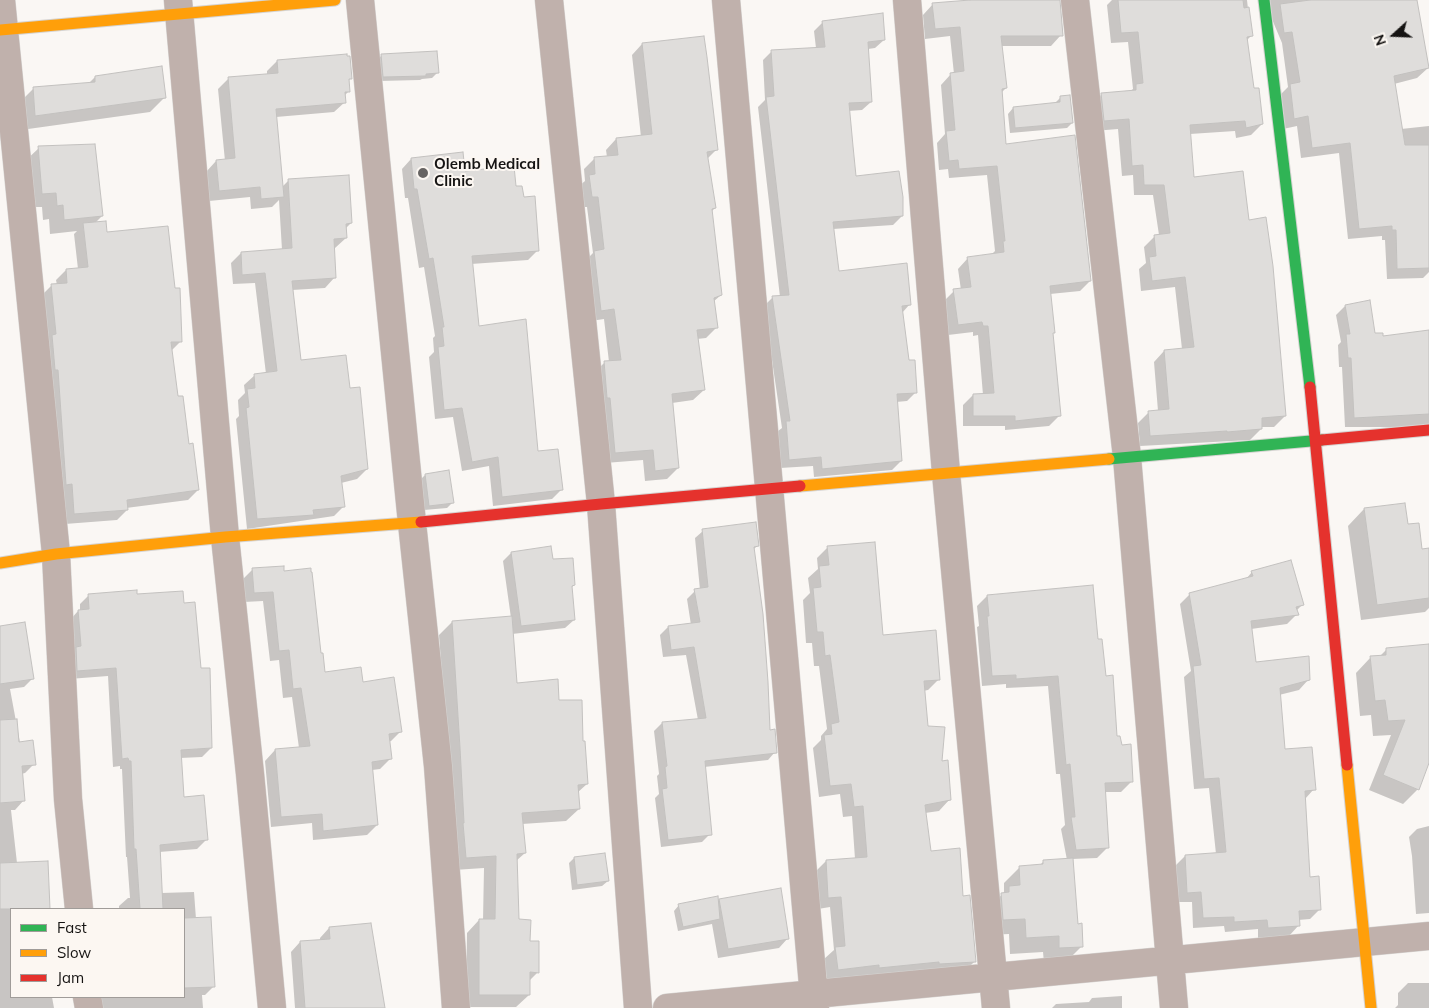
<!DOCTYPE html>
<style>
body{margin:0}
#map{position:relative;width:1429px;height:1008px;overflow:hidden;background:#faf7f4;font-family:Mulish,sans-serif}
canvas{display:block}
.legend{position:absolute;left:10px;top:908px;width:175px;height:90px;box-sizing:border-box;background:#fcf7f2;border:1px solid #a09c99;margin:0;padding:6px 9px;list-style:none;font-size:15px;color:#161413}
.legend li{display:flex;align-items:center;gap:10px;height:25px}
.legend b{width:25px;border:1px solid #a09c99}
.north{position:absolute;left:1369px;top:10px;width:50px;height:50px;-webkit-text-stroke:4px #fcf7f2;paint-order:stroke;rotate:250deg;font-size:14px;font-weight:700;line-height:20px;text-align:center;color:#161413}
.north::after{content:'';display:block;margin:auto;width:18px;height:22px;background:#161413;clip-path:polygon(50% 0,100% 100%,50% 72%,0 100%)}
</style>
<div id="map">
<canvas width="1429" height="1008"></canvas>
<ul class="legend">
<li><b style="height:6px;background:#30b455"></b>Fast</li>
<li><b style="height:6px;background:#ff9f0a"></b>Slow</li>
<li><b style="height:6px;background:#e5322d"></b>Jam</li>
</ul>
<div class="north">N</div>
</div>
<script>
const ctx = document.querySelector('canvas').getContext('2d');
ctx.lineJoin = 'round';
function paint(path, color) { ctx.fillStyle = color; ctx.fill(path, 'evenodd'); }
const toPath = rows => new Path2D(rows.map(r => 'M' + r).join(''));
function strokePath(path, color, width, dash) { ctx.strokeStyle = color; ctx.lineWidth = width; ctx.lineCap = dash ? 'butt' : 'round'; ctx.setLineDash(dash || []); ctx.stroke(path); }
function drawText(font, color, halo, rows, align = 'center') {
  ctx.font = font + ' Mulish,sans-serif'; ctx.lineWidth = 4; ctx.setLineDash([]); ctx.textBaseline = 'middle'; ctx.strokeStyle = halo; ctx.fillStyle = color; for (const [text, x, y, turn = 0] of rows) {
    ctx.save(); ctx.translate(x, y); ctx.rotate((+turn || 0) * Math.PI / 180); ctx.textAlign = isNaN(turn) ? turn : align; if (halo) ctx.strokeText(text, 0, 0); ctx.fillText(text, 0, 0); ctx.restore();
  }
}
const shadow = toPath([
 [988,0,1058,0,1061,35,1051,46,1001,46,1006,88,1001,93,1005,146,1090,281,1080,291,1050,294,1053,333,1052,335,1059,416,1049,426,1005,430,1005,426,963,426,963,405,973,395,983,395,978,335,973,336,973,332,948,335,944,301,954,291,961,290,958,269,968,258,994,255,993,253,995,251,987,175,949,178,948,169,939,170,937,143,945,134,941,85,951,74,954,74,950,36,925,39,923,15,933,4],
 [1112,0,1247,0,1251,36,1247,40,1253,90,1262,124,1251,135,1236,138,1235,131,1190,134,1193,178,1248,221,1285,416,1274,427,1261,427,1261,429,1250,440,1140,446,1138,423,1149,412,1158,411,1154,362,1164,351,1182,349,1175,287,1141,291,1139,269,1146,263,1144,247,1155,236,1159,235,1153,195,1134,195,1133,175,1122,176,1118,129,1094,131,1091,105,1102,94,1129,92,1133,89,1128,42,1111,43,1107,5],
 [1264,0,1416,0,1428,68,1417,78,1394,84,1401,129,1429,126,1429,272,1423,278,1387,279,1385,240,1382,240,1382,236,1348,239,1339,153,1301,158,1297,126,1283,129,1279,96,1288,87,1282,43],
 [823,22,884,40,875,48,868,49,871,102,862,110,848,111,855,178,902,216,893,225,833,229,838,272,910,304,902,313,907,362,916,392,907,401,896,402,901,461,892,470,814,477,813,466,780,468,778,431,782,428,764,306,773,297,780,297,758,107,765,100,763,60,772,51,816,48,814,31],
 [703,38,716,150,707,159,715,208,711,212,721,295,713,302,717,327,706,338,697,339,704,390,693,400,672,403,678,468,667,479,645,481,643,460,605,463,594,373,605,362,609,362,604,319,591,321,584,262,593,253,587,207,581,207,579,186,585,181,584,169,594,159,607,157,606,150,616,139,641,137,632,55,642,44],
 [382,55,437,73,432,78,422,79,420,80,379,81,376,61],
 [277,61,351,78,348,81,349,91,344,96,345,102,334,112,276,117,282,187,289,180,351,223,345,229,346,238,335,248,333,248,335,277,325,288,292,290,300,361,349,390,367,469,357,479,341,483,344,506,334,516,247,529,236,419,239,416,238,400,245,393,244,385,255,375,266,374,255,283,233,284,231,263,241,253,282,250,279,200,272,207,251,209,250,197,209,201,206,172,216,161,225,161,218,89,229,78,267,75,267,71],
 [95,77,165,97,150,112,21,130,19,103,33,89,89,83],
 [1060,98,1072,123,1067,128,1010,133,1008,114,1013,108,1055,103],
 [39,148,102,216,95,223,106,234,181,341,171,351,177,398,198,490,188,500,126,508,127,510,117,520,65,524,42,295,52,285,57,285,56,280,66,270,78,269,74,234,77,231,50,234,49,219,43,220,42,207,28,207,24,162],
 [411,159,464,172,515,188,538,250,528,260,471,264,478,327,537,452,561,490,552,499,493,506,489,466,462,471,453,417,435,419,429,357,434,352,433,338,435,336,424,267,419,268,408,198,405,198,402,169],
 [1345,306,1374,335,1382,338,1429,331,1429,427,1345,427,1342,367,1339,367,1338,345,1341,342,1336,315],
 [425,475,452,503,447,508,424,510,420,480],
 [1364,509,1407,526,1421,550,1429,549,1429,608,1425,612,1361,620,1348,526],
 [703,531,757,546,753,550,769,731,775,752,768,760,704,767,710,834,702,842,661,847,655,798,659,794,657,776,659,774,654,731,662,723,698,720,686,655,663,657,660,635,668,627,691,625,687,599,695,591,700,590,695,538],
 [828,547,882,637,939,679,928,690,923,691,927,727,941,762,950,799,939,811,925,813,930,852,962,897,975,961,964,972,827,981,824,959,834,950,830,907,818,909,815,872,826,861,855,859,852,816,843,817,840,794,819,797,813,748,821,740,821,736,827,729,819,666,814,666,812,643,806,643,803,600,810,593,808,578,818,569,817,558],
 [511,553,552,560,574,585,571,588,574,620,565,628,512,634,516,685,558,702,582,742,587,784,577,793,579,809,566,821,522,824,525,853,516,861,517,921,529,942,538,972,529,981,529,995,516,1007,466,1007,467,933,479,920,483,920,484,868,454,870,448,761,439,635,452,622,511,618,503,561],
 [253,569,283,573,320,655,324,673,362,684,401,731,391,741,388,742,390,759,380,769,372,770,377,825,367,835,313,840,312,823,271,827,265,761,275,750,299,748,292,697,283,698,279,660,270,661,263,601,244,602,243,579],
 [1252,572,1302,605,1296,611,1297,614,1287,624,1251,629,1255,663,1309,679,1299,690,1279,695,1283,750,1314,789,1305,799,1309,878,1320,909,1310,919,1298,920,1299,925,1289,936,1258,938,1258,929,1225,932,1224,926,1193,928,1192,902,1177,902,1175,866,1185,856,1216,854,1209,788,1194,789,1184,677,1191,671,1180,604,1190,594,1246,579],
 [89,595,136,596,183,604,200,670,211,748,202,757,180,758,183,798,206,840,197,849,159,852,161,893,194,892,196,919,214,986,205,995,202,995,203,1008,98,1008,97,997,184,997,184,909,119,909,119,906,128,898,130,898,127,857,126,857,122,769,120,769,120,766,113,767,108,676,69,679,70,620,78,611,80,611,80,604],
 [987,596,1097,641,1116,737,1131,782,1121,792,1105,792,1107,848,1097,858,1072,859,1076,925,1082,946,1066,962,1044,963,1043,952,1010,954,1009,934,988,935,985,910,1004,893,1004,883,1020,867,1039,866,1043,862,1067,860,1061,829,1065,825,1060,774,1056,774,1048,686,1006,688,1006,684,982,686,977,627,979,626,977,606],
 [0,627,33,678,24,687,10,689,20,743,34,764,25,773,21,774,24,800,15,810,11,810,17,863,47,862,49,909,11,909,11,997,52,997,54,1008,0,1008],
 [1429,645,1429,764,1426,767,1418,789,1403,804,1369,790,1391,735,1373,736,1371,715,1360,716,1356,673,1371,657,1379,657,1386,650],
 [1429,826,1429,913,1416,914,1412,856,1409,837,1417,829],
 [574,858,608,881,602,886,572,890,569,863],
 [719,900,788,938,779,948,718,958,712,924,678,931,674,911,679,905,717,902],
 [329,928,384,1008,295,1008,291,952,300,942,320,941,320,938],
 [1408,983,1429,983,1429,1008,1395,1008,1398,1005,1398,993],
 [1122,996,1122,1008,1052,1008,1056,1004,1089,1002,1092,998]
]);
const building = toPath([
 [970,0,1060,0,1063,36,1001,36,1007,88,1002,89,1006,144,1075,135,1091,281,1050,286,1055,333,1053,333,1061,416,1015,421,1015,416,973,416,973,394,994,393,988,326,983,326,982,322,958,325,953,289,971,287,967,257,1004,252,1003,241,1005,241,997,166,959,169,958,160,949,161,946,131,955,130,950,73,964,71,960,27,935,29,932,3,970,0],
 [1118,0,1243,0,1244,8,1249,7,1253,36,1247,37,1254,88,1259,88,1263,124,1246,128,1245,121,1190,125,1194,177,1243,171,1249,220,1266,217,1273,266,1286,416,1262,418,1262,429,1227,432,1227,431,1150,436,1148,411,1169,409,1164,350,1194,347,1185,277,1152,281,1149,257,1156,256,1154,235,1170,233,1164,185,1144,185,1143,165,1132,166,1129,119,1104,121,1101,93,1136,90,1136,84,1143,83,1138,32,1121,33,1118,0],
 [1310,0,1417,0,1429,68,1394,76,1405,145,1429,145,1429,268,1397,269,1396,230,1392,230,1392,226,1359,229,1350,143,1312,148,1308,116,1294,119,1290,84,1300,82,1292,32,1284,33,1280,4,1310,0],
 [883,13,885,40,868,42,872,102,849,103,853,146,856,176,899,171,903,197,903,216,833,222,839,271,907,263,911,305,902,306,909,360,915,360,917,393,897,394,902,461,822,469,821,457,789,460,786,421,790,421,772,296,789,295,766,97,774,96,771,50,825,47,822,21,883,13],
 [704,36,707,57,718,150,707,152,716,208,712,209,722,295,714,298,718,328,697,330,705,390,672,394,679,468,655,471,653,450,615,453,610,398,607,398,604,361,621,360,614,309,601,311,594,251,604,249,598,197,592,197,589,175,595,174,594,157,618,155,616,138,652,134,642,43,704,36],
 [437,51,439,73,426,74,426,76,383,77,381,54,437,51],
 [347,54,347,56,350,56,352,79,349,79,350,92,345,92,346,103,276,109,284,197,261,199,260,187,219,191,216,160,235,158,228,77,278,73,277,60,347,54],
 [162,66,166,98,35,116,33,87,95,82,95,76,162,66],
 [1070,95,1073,123,1015,128,1013,107,1060,102,1060,96,1070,95],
 [95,144,103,216,64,220,63,205,57,206,56,193,42,194,38,146,95,144],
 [463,152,465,171,514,166,516,186,522,186,524,197,535,196,539,251,472,256,479,326,526,319,538,451,558,449,563,490,502,497,498,457,472,462,462,408,444,410,438,347,444,346,442,327,444,327,433,258,429,259,417,189,414,189,411,158,463,152],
 [349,175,352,223,346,224,347,238,334,239,336,278,292,281,301,360,346,355,350,388,360,387,368,469,341,476,345,507,313,510,314,515,257,519,246,408,249,407,247,389,255,388,254,374,277,371,265,273,242,275,241,252,292,248,288,179,349,175],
 [106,221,107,232,168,226,175,288,180,288,182,342,171,342,178,396,183,396,189,444,193,443,199,490,127,500,128,510,74,514,72,484,66,485,58,370,55,370,52,335,56,334,51,284,67,283,66,269,88,267,83,223,106,221],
 [1370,300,1375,333,1383,333,1383,336,1429,330,1429,414,1354,418,1351,358,1348,358,1346,334,1350,334,1345,305,1370,300],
 [449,470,454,503,429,506,425,474,449,470],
 [1405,503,1408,524,1419,523,1422,549,1429,548,1429,598,1377,605,1364,508,1405,503],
 [756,522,759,546,754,547,763,614,768,682,770,730,775,729,777,753,705,761,712,835,668,840,662,789,667,788,665,767,667,766,662,722,706,718,694,647,671,650,668,626,700,622,694,589,708,587,702,529,756,522],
 [875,542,883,635,936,630,940,680,924,681,928,726,945,727,942,761,948,760,951,800,925,805,931,851,960,848,963,896,970,895,976,962,939,964,939,962,879,968,879,965,838,970,835,947,845,946,841,897,828,898,826,860,867,857,863,806,854,807,851,784,830,786,824,735,832,734,831,724,839,722,830,655,825,656,823,632,817,632,813,588,821,587,819,566,829,565,827,546,875,542],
 [551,546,553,559,573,558,575,585,572,586,575,620,521,626,511,552,551,546],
 [1291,560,1304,605,1296,607,1299,615,1251,621,1256,662,1309,656,1310,680,1280,688,1285,749,1312,747,1316,790,1305,791,1310,877,1319,876,1321,910,1299,911,1300,926,1268,928,1267,920,1234,922,1234,917,1203,918,1201,892,1187,893,1185,855,1226,852,1219,778,1204,779,1193,666,1201,665,1189,593,1253,576,1251,571,1291,560],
 [284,566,284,571,311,568,311,572,312,572,321,653,323,653,325,672,361,667,363,682,394,677,402,732,389,734,392,759,372,762,378,825,323,831,322,814,281,817,275,749,310,746,301,688,293,689,289,650,279,651,273,592,254,593,252,568,284,566],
 [1093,585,1098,639,1102,639,1106,676,1113,675,1117,736,1120,736,1122,745,1131,744,1133,782,1105,783,1109,848,1076,850,1071,817,1075,817,1070,764,1066,765,1058,676,1016,679,1016,675,992,676,987,616,989,616,987,595,1093,585],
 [137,590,137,594,183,591,184,603,195,602,201,668,210,668,212,748,181,750,184,797,204,795,208,840,160,845,163,909,140,909,136,849,134,849,131,761,129,761,128,758,122,759,116,668,77,671,76,647,81,646,78,610,89,609,88,594,137,590],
 [512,616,517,683,558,679,559,700,582,700,583,741,585,741,588,784,578,785,580,809,522,813,526,853,517,854,519,919,531,920,530,941,539,941,539,973,530,972,530,995,479,995,479,919,495,919,496,856,466,858,463,823,464,823,460,748,452,621,512,616],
 [25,622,34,679,0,684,0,626,25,622],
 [1429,644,1429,763,1419,790,1383,775,1405,720,1388,721,1385,700,1375,701,1370,656,1386,655,1386,648,1429,644],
 [17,719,19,742,33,740,36,765,22,766,25,801,0,803,0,720,17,719],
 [605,853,609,881,577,885,574,857,605,853],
 [1073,858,1078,924,1082,923,1083,947,1059,948,1059,936,1026,938,1025,919,1003,920,1001,893,1009,892,1009,886,1020,885,1019,866,1043,864,1043,860,1073,858],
 [48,861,50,909,0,909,0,863,48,861],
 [781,888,789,939,728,949,719,899,781,888],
 [718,896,720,919,683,927,678,904,718,896],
 [211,917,215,987,184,988,184,918,211,917],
 [371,923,385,1008,305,1008,300,941,330,939,329,927,371,923]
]);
const street = toPath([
 [1,0,56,554,68,799,79,909],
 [178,0,225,537,250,774,272,1008],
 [360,0,412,523,438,766,456,1008],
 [549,0,601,504,638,1008],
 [726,0,815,1008],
 [907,0,946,473,996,1008],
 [1075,0,1127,457,1174,1008],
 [87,997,89,1008],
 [667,1008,1429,936]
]);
const fast = toPath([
 [1264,0,1310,387],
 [1109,459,1322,440]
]);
const slow = toPath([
 [0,30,335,0],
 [800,486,1109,459],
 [0,563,56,554,225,537,421,522],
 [1347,765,1371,1008]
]);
const jam = toPath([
 [1310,387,1347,765],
 [1322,440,1429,430],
 [421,522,601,504,800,486]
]);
const markers = [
 [423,173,6,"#666362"]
];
const poiNames = [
 ["Olemb Medical",434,164],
 ["Clinic",434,181]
];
paint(shadow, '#0003');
paint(building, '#dfdddb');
strokePath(building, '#c3c1bf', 1);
strokePath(street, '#d5d3d1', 29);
strokePath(fast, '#d5d3d1', 13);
strokePath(slow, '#d5d3d1', 13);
strokePath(jam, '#d5d3d1', 13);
strokePath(street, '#c0b1ac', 28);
strokePath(fast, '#30b455', 11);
strokePath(slow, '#ff9f0a', 11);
strokePath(jam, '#e5322d', 11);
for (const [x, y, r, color] of markers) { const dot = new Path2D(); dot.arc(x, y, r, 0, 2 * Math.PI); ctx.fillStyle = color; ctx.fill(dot); strokePath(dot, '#fcf7f2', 2); }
drawText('bold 15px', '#161413', '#fcf7f2', poiNames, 'left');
</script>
